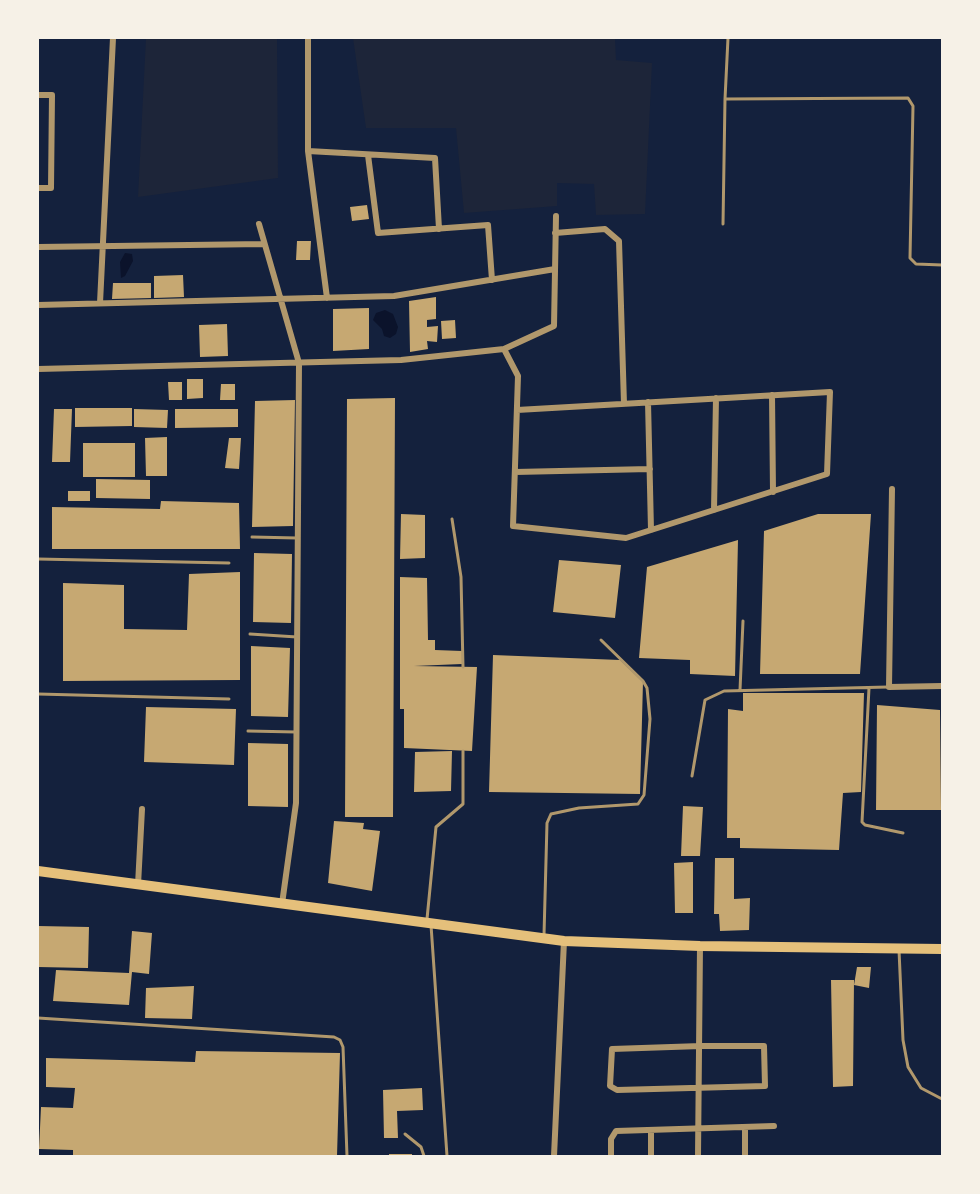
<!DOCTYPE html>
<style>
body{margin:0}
#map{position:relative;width:980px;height:1194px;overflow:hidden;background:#14213d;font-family:"PT Sans",sans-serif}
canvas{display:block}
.frame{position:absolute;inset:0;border:39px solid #f6f1e7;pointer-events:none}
</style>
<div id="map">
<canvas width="980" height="1194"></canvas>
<div class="frame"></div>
</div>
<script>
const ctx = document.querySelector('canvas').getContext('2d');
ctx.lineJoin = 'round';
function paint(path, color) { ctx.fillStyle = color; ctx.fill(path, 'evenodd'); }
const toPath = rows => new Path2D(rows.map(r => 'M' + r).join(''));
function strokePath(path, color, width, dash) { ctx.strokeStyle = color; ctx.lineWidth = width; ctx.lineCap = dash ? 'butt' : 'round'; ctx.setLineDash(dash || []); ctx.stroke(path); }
const green = toPath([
 [146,38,277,38,278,178,138,197],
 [353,38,615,38,616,60,652,63,645,214,596,215,594,184,557,183,557,206,464,213,456,128,366,128]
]);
const water = toPath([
 [125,253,132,254,133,261,125,276,121,278,120,262],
 [385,310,393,314,398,327,396,334,390,338,384,336,382,329,373,320,376,313]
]);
const building = toPath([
 [367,205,369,219,352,221,350,207],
 [297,241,311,241,310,260,296,260],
 [183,275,184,297,154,298,154,276],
 [113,283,151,283,151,298,112,299],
 [436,297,436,319,427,320,427,327,438,326,437,342,427,341,428,349,410,352,409,301],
 [369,308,369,349,333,351,333,309],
 [455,320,456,338,442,339,441,321],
 [227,324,228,356,200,357,199,325],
 [187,379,203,379,203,398,187,399],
 [168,382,182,382,182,400,169,400],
 [221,384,235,384,235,400,220,400],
 [395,398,393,817,345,817,347,399],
 [295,400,293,526,252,527,255,401],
 [75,408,132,408,132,426,75,427],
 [54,409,72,409,70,462,52,462],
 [134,409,168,410,167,428,134,427],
 [175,409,238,409,238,427,175,428],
 [167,437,167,476,146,476,145,438],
 [229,438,241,438,239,469,225,468],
 [83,443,135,443,135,477,83,477],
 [96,479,150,480,150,499,96,498],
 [68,491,90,491,90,501,68,501],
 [161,501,239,503,240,549,52,549,52,507,160,509],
 [401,514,425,515,425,558,400,559],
 [818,514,871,514,860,674,760,674,764,531],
 [738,540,735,676,690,674,690,660,639,658,647,567],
 [254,553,292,554,291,623,253,622],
 [559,560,621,565,615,618,553,612],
 [240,572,240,680,63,681,63,583,124,585,124,629,187,630,189,574],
 [400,577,427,578,428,640,435,640,435,650,462,651,462,664,414,666,477,667,472,751,404,748,404,709,400,709],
 [251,646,290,648,288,717,251,716],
 [493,655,620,660,643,682,640,794,489,792],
 [743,693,864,693,861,792,843,793,839,850,740,848,740,838,727,838,728,709,743,711],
 [877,705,940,710,941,810,876,810],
 [146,707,236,709,234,765,144,762],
 [248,743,288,744,288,807,248,806],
 [452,751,451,791,414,792,415,752],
 [683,806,703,807,700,856,681,856],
 [334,821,364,823,363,829,380,831,372,891,328,883],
 [715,858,734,858,734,899,750,898,749,930,720,931,719,914,714,914],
 [693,862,693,913,675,913,674,863],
 [38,926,89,927,88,968,38,967],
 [132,931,152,933,149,974,132,972,129,1005,53,1001,56,970,129,973],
 [857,967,871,967,869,988,854,985],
 [831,980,854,980,853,1086,833,1087],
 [194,986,192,1019,145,1018,146,988],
 [196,1051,340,1053,337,1156,73,1156,73,1150,39,1149,41,1107,73,1108,75,1088,46,1087,46,1058,195,1062],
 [422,1088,423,1110,397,1111,398,1138,384,1138,383,1090],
 [389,1154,412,1154,412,1156,389,1156]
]);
const service = toPath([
 [728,38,725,99,908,98,913,106,910,258,916,264,942,265],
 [723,224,725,99],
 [452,519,461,577,463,667],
 [252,537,297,538],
 [38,559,229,563],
 [250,634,297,637],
 [869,688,862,822,865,825,903,833],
 [740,690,743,621],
 [38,694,229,699],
 [248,731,296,732],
 [692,776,705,700,724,691,888,687],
 [427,919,436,827,463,804,463,751],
 [431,925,447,1156],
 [544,935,547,823,551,814,579,808,638,804,644,795,650,719,647,688,643,681,601,640],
 [899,950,903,1040,908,1067,921,1088,942,1099],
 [38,1018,334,1037,340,1040,343,1047,347,1156],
 [405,1134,421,1147,424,1156]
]);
const minor = toPath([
 [308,38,308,151,327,298],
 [38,95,52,95,51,188,38,188],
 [308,151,435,158,439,229],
 [368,155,378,233,488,225,492,280],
 [259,224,299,363,296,803,282,904],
 [555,233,605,229,619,241,624,404],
 [38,247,264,244],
 [100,303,113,38],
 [38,305,394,296,555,269],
 [504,349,518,376,513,526,626,538,827,474,830,392,517,410],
 [38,369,401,360,504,349,554,326,556,216],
 [772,395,773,492],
 [648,402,651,530],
 [515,472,650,469],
 [892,489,889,687,942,686],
 [714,510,716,398],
 [138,885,142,809],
 [701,1046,764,1046,765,1086,617,1090,610,1086,612,1049,701,1046],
 [554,1156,564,941],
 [611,1156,611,1139,616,1131,774,1126],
 [651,1156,651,1130],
 [698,1156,700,946],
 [745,1156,745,1128]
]);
const trunk = toPath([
 [38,871,564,941,700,946,942,949]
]);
paint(green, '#1d2539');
paint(water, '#0b132b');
paint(building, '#c6a872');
strokePath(service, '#b1986c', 3);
strokePath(minor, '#b1986c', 6);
strokePath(trunk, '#e5c07b', 10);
</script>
